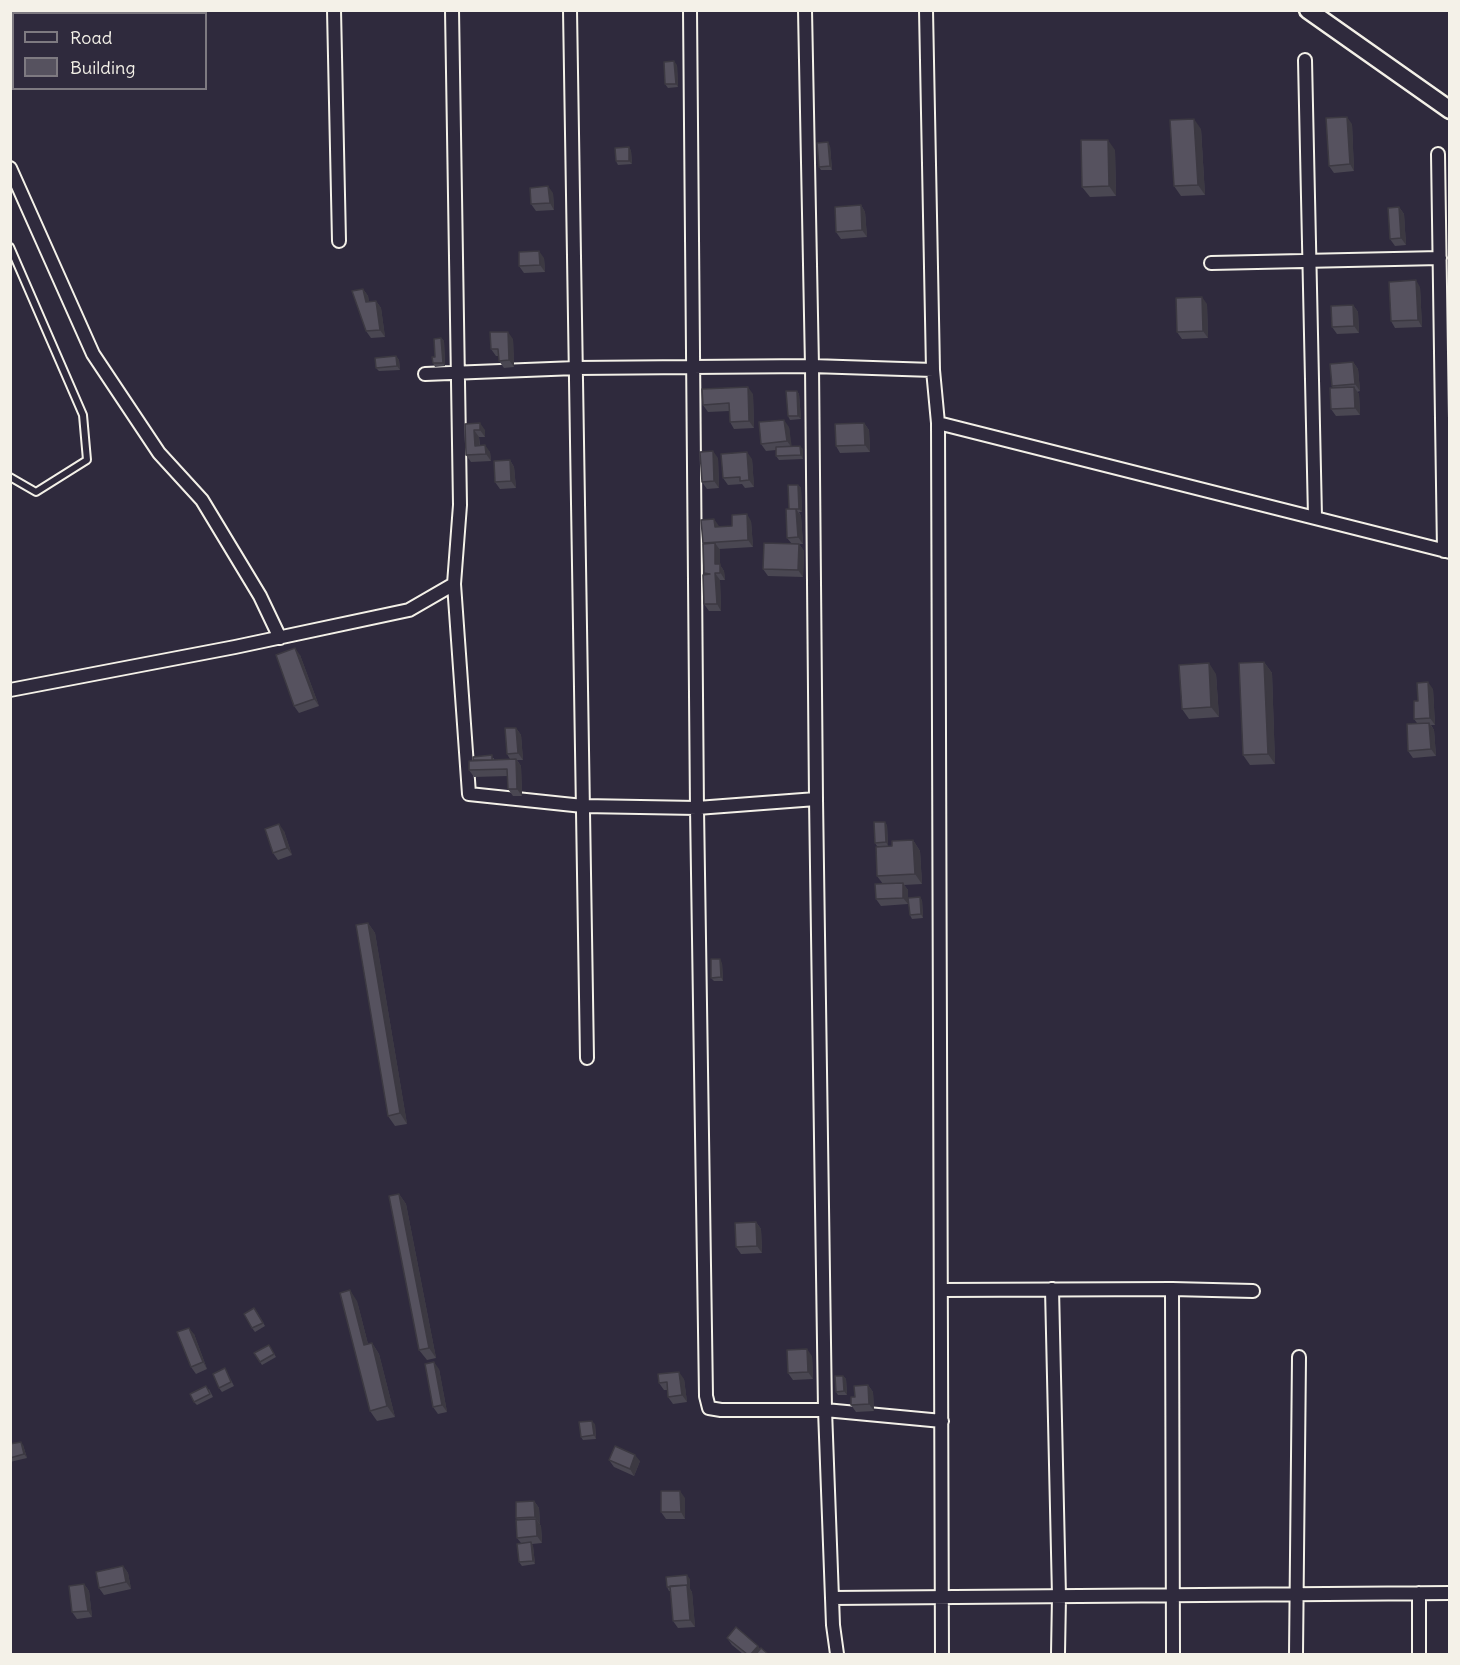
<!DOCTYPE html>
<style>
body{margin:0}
#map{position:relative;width:1460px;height:1665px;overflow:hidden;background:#2f2a3d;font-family:Delius,sans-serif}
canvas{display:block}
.frame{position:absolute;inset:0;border:12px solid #f4f1e8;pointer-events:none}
.legend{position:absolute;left:12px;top:12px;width:195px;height:78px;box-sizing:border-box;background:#2f2a3d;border:2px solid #7e7a81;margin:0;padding:8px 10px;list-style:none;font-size:18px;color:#f4f1e8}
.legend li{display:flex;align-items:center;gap:12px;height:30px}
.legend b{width:30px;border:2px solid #7e7a81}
</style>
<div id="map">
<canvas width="1460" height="1665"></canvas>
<div class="frame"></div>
<ul class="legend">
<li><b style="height:8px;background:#2f2a3d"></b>Road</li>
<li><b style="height:16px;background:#56525f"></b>Building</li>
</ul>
</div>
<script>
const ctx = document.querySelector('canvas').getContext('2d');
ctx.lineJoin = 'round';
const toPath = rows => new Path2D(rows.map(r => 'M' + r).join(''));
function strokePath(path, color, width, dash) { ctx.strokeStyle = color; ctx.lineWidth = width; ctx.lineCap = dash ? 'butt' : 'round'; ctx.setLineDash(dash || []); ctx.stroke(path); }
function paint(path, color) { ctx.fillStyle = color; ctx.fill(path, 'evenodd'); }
const service = toPath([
 [10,247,83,415,87,460,36,492,10,477]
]);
const minor = toPath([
 [334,10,339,241],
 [452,10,460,505,454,584,469,794,583,806,697,808,816,799],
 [570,10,587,1058],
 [690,10,697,808,706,1396,709,1408,721,1410,825,1410,942,1421],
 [805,10,812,366,816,799,825,1410,833,1625,837,1654],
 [926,10,933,370,938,423,942,1654],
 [1305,60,1315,517],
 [1438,154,1444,551],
 [10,168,93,354,159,453,202,500,260,596,280,638],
 [1211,263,1440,258],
 [425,374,576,368,692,367,812,366,933,370],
 [938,423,1450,552],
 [10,690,235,647,409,610,454,584],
 [1052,1289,1059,1596,1058,1654],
 [1172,1289,1173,1654],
 [942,1290,1172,1289,1253,1291],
 [832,1598,1450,1593],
 [1296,1654,1299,1357],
 [1419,1654,1419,1593]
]);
const tertiary = toPath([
 [1308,10,1450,110]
]);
const wall = toPath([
 [677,65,678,87,668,88,665,84],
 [1352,124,1354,171,1334,173,1329,166],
 [1201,129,1205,195,1181,196,1174,186],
 [830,146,832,170,821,170,819,167],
 [629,147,631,151,632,164,618,165,616,161],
 [1115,150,1116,196,1090,197,1082,187],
 [553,193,554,210,536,211,531,204],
 [861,205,865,212,867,237,841,239,836,232],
 [1399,207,1404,214,1406,245,1395,246,1390,239],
 [544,258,545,272,524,273,519,266],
 [1420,287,1422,327,1395,328,1391,321],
 [363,289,368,296,369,302,376,301,381,308,385,337,371,338,366,331],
 [1207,304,1208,338,1182,339,1177,332],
 [1353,305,1358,312,1359,333,1337,334,1332,327],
 [441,338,444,341,445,366,435,367,433,363],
 [513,339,514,367,504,368,499,361,499,356,496,356,491,349],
 [396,356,399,360,400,370,379,371,376,368],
 [1353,362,1358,369,1360,391,1357,392,1359,394,1360,415,1336,416,1331,409,1333,388,1332,386],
 [797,391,799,394,801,419,790,420,788,416],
 [753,394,754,428,734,429,730,422,729,411,708,412,703,405],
 [864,423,869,430,870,452,840,453,836,446],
 [465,424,485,430,485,437,479,437,480,445,490,452,491,461,471,462,466,455],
 [789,427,791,446,803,449,803,459,779,460,776,456,776,450,766,451,761,444],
 [718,458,719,488,707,489,702,482],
 [752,459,754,487,745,488,742,484,728,485,723,478],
 [510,460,514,467,516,488,500,489,495,482],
 [798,485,801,488,802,512,799,512,801,516,803,544,799,544,804,551,803,577,768,576,763,569,792,544,787,538,789,509],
 [751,521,753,547,719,549,720,550,720,565,724,571,725,580,720,580,721,611,709,611,704,604,705,575,704,573,703,543,719,526,719,527,732,526],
 [300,655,319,706,299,713,294,706],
 [1264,662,1272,673,1275,764,1250,765,1243,755],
 [1216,674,1219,717,1189,719,1182,709],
 [1433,689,1435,725,1431,725,1434,730,1436,756,1413,758,1408,751,1417,723,1414,719],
 [516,728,521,735,523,760,517,760,521,766,522,796,513,796,508,789,508,776,474,777,469,770,473,760,494,758,494,760,510,759,507,754],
 [887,825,888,846,877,846,875,843],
 [284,831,292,855,278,860,273,853],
 [913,840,920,851,922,884,904,885,908,890,908,904,881,906,876,899,883,884,877,876,892,846],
 [922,900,923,918,912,919,910,915],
 [368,923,375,933,407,1124,395,1126,388,1116],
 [722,963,723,981,714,981,711,978],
 [399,1194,406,1204,436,1358,427,1360,419,1350],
 [756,1222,761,1229,762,1253,741,1254,736,1247],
 [357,1301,368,1344,372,1343,379,1354,395,1417,377,1421,370,1411],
 [257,1312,265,1326,255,1332,252,1328],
 [194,1334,207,1369,196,1374,191,1367],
 [269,1345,276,1357,262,1365,254,1353],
 [812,1356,813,1379,793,1380,788,1373],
 [439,1369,447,1412,438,1414,433,1407],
 [227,1372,234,1386,222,1392,219,1388],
 [843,1376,846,1379,847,1395,838,1395,836,1392],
 [684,1379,687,1402,673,1404,668,1397,668,1390,664,1390,659,1383],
 [868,1385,873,1392,874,1411,856,1412,851,1405,855,1397],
 [209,1389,213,1397,197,1405,194,1402],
 [595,1424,596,1439,583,1440,581,1437],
 [10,1444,23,1445,27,1458,10,1462],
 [609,1460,640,1461,634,1476,614,1467],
 [685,1498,685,1519,666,1519,661,1512],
 [534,1501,539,1508,540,1524,539,1524,541,1526,542,1543,532,1544,533,1546,535,1564,522,1566,519,1562,521,1543,517,1538,518,1520,516,1518],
 [123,1566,128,1573,131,1589,104,1595,99,1588],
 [690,1579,690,1589,692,1592,695,1627,678,1628,673,1621,671,1591,669,1591,667,1587],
 [84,1584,89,1591,92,1617,77,1619,72,1612],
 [727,1638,758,1646,760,1649,768,1654,743,1654,732,1645]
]);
const shadedWall = toPath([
 [674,61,677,65,678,87,676,84],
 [1347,117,1352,124,1354,171,1350,164],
 [1194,119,1201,129,1205,195,1198,185],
 [1108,140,1115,150,1116,196,1109,186],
 [828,142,830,146,832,170,830,166],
 [629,147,631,151,632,164,629,161],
 [548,186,553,193,554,210,550,203],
 [861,205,865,212,867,237,862,230],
 [1399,207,1404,214,1406,245,1401,238],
 [539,251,544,258,545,272,540,265],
 [1416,280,1420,287,1422,327,1418,320],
 [363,289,368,296,371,309,366,302],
 [1202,297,1207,304,1208,338,1203,331],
 [376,301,381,308,385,337,380,330],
 [1353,305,1358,312,1359,333,1354,326],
 [508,332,513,339,514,367,509,360],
 [441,338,444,341,445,366,443,363],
 [396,356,399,360,400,370,397,366],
 [1353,362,1358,369,1360,391,1355,384],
 [748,387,753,394,754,428,749,421],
 [1354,387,1359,394,1360,415,1355,408],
 [797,391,799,394,801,419,798,416],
 [784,420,789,427,792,448,787,441],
 [480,423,485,430,485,437,480,430],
 [864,423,869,430,870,452,865,445],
 [474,430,479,437,480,453,475,446],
 [485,445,490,452,491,461,486,454],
 [800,446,803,449,803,459,801,455],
 [713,451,718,458,719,488,714,481],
 [747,452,752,459,754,487,749,480],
 [510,460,514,467,516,488,511,481],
 [798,485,801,488,802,512,799,509],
 [796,509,801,516,803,544,798,537],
 [747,514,751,521,753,547,748,540],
 [714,519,719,526,719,534,715,527],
 [715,543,720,550,720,565,724,571,725,580,715,564],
 [799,544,804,551,803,577,798,570],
 [715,573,720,580,721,611,717,604],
 [295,648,300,655,319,706,314,699],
 [1264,662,1272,673,1275,764,1268,754],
 [1209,663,1216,674,1219,717,1211,707],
 [1428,682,1433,689,1435,725,1430,718],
 [1429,723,1434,730,1436,756,1431,749],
 [516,728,521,735,523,760,518,753],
 [516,759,521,766,522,796,517,789],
 [885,822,887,825,888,846,886,842],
 [279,824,284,831,292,855,287,848],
 [913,840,920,851,922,884,915,874],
 [903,883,908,890,908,904,903,898],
 [920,897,922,900,923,918,921,914],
 [368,923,375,933,407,1124,400,1113],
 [720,959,722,963,723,981,721,977],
 [399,1194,406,1204,436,1358,429,1348],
 [756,1222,761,1229,762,1253,757,1246],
 [350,1290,357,1301,371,1356,364,1345],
 [189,1328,194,1334,207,1369,203,1362],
 [372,1343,379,1354,395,1417,387,1406],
 [807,1349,812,1356,813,1379,808,1372],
 [434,1362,439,1369,447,1412,442,1405],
 [679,1372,684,1379,687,1402,682,1395],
 [843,1376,846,1379,847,1395,844,1391],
 [868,1385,873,1392,874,1411,869,1404],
 [592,1421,595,1424,596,1439,594,1435],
 [21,1442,23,1445,27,1458,24,1454],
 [635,1455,640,1461,634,1476,630,1469],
 [680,1491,685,1498,685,1519,681,1512],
 [534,1501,539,1508,540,1524,535,1517],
 [536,1519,541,1526,542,1543,537,1536],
 [531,1542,533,1546,535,1564,533,1561],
 [123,1566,128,1573,131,1589,126,1582],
 [687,1575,690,1579,690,1589,688,1586],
 [84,1584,89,1591,92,1617,88,1611],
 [687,1585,692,1592,695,1627,690,1620],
 [758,1646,763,1653,762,1654,751,1654]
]);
const building = toPath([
 [674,61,676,84,665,84,664,62,674,61],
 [1347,117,1350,164,1329,166,1326,118,1347,117],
 [1194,119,1198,185,1174,186,1170,120,1194,119],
 [1081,140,1108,140,1109,186,1082,187,1081,140],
 [828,142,830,166,819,167,817,143,828,142],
 [629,147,629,161,616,161,615,148,629,147],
 [548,186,550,203,531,204,530,188,548,186],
 [861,205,862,230,836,232,835,207,861,205],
 [1399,207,1401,238,1390,239,1388,208,1399,207],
 [539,251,540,265,519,266,519,252,539,251],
 [1416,280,1418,320,1391,321,1389,282,1416,280],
 [363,289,366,302,376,301,380,330,366,331,352,291,363,289],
 [1202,297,1203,331,1177,332,1176,298,1202,297],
 [1353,305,1354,326,1332,327,1331,306,1353,305],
 [490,332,508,332,509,360,499,361,498,349,491,349,490,332],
 [441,338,443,363,433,363,432,357,435,357,434,339,441,338],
 [396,356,397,366,376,368,375,358,396,356],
 [1353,362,1355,384,1332,386,1330,364,1353,362],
 [748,387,749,421,730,422,729,403,703,405,702,389,748,387],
 [1354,387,1355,408,1331,409,1330,388,1354,387],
 [786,391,797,391,798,416,788,416,786,391],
 [784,420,787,441,761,444,759,422,784,420],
 [480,423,480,430,474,430,475,446,485,445,486,454,466,455,465,424,480,423],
 [864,423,865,445,836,446,835,424,864,423],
 [800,446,801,455,776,456,776,447,800,446],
 [713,451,714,481,702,482,700,452,713,451],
 [747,452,749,480,740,481,740,477,723,478,721,454,747,452],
 [510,460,511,481,495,482,494,461,510,460],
 [788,485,798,485,799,509,789,509,788,485],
 [786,509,796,509,798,537,787,538,786,509],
 [747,514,748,540,703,543,701,520,714,519,715,527,732,526,732,515,747,514],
 [715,543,715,564,720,564,720,573,715,573,717,604,704,604,703,575,710,574,704,573,703,544,715,543],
 [764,543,799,544,798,570,763,569,764,543],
 [295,648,314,699,294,706,276,655,295,648],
 [1264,662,1268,754,1243,755,1239,663,1264,662],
 [1209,663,1211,707,1182,709,1179,665,1209,663],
 [1428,682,1430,718,1414,719,1414,701,1418,701,1417,683,1428,682],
 [1429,723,1431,749,1408,751,1407,724,1429,723],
 [505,728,516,728,518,753,507,754,505,728],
 [492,755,492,760,473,760,473,757,492,755],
 [516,759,517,789,508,789,507,769,469,770,469,761,516,759],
 [874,822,885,822,886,842,875,843,874,822],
 [279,824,287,848,273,853,265,829,279,824],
 [913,840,915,874,877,876,876,847,892,846,892,841,913,840],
 [903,883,903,898,876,899,875,884,903,883],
 [920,897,921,914,910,915,908,898,920,897],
 [368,923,400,1113,388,1116,356,925,368,923],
 [711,959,720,959,721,977,711,978,711,959],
 [399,1194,429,1348,419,1350,389,1196,399,1194],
 [756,1222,757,1246,736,1247,735,1223,756,1222],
 [350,1290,364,1345,372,1343,387,1406,370,1411,340,1293,350,1290],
 [254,1308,263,1323,252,1328,244,1314,254,1308],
 [189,1328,203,1362,191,1367,177,1332,189,1328],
 [269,1345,274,1354,260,1362,254,1353,269,1345],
 [807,1349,808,1372,788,1373,787,1350,807,1349],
 [434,1362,442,1405,433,1407,425,1364,434,1362],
 [225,1368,231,1382,219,1388,213,1374,225,1368],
 [679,1372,682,1395,668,1397,667,1382,659,1383,658,1374,679,1372],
 [835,1376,843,1376,844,1391,836,1392,835,1376],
 [868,1385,869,1404,851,1405,851,1397,855,1397,854,1386,868,1385],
 [206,1386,210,1394,194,1402,190,1394,206,1386],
 [592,1421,594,1435,581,1437,579,1422,592,1421],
 [21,1442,24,1454,10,1458,10,1444,21,1442],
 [615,1446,635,1455,630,1469,609,1460,615,1446],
 [661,1491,680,1491,681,1512,661,1512,661,1491],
 [534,1501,535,1517,516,1518,516,1502,534,1501],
 [536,1519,537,1536,517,1538,516,1520,536,1519],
 [531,1542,533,1561,519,1562,517,1544,531,1542],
 [123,1566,126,1582,99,1588,96,1572,123,1566],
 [687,1575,688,1586,687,1585,667,1587,666,1577,687,1575],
 [84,1584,88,1611,72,1612,69,1586,84,1584],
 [687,1585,690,1620,673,1621,670,1586,687,1585],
 [736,1627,758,1646,751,1654,747,1654,727,1638,736,1627],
 [761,1648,768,1654,756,1654,761,1648]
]);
strokePath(service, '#f4f1e8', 10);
strokePath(minor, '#f4f1e8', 16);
strokePath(tertiary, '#f4f1e8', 21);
strokePath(service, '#2f2a3d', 6);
strokePath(minor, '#2f2a3d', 12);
strokePath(tertiary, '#2f2a3d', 16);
paint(wall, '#4a4752');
paint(shadedWall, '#3c3942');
paint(building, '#56525f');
strokePath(building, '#3c3942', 1.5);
</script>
